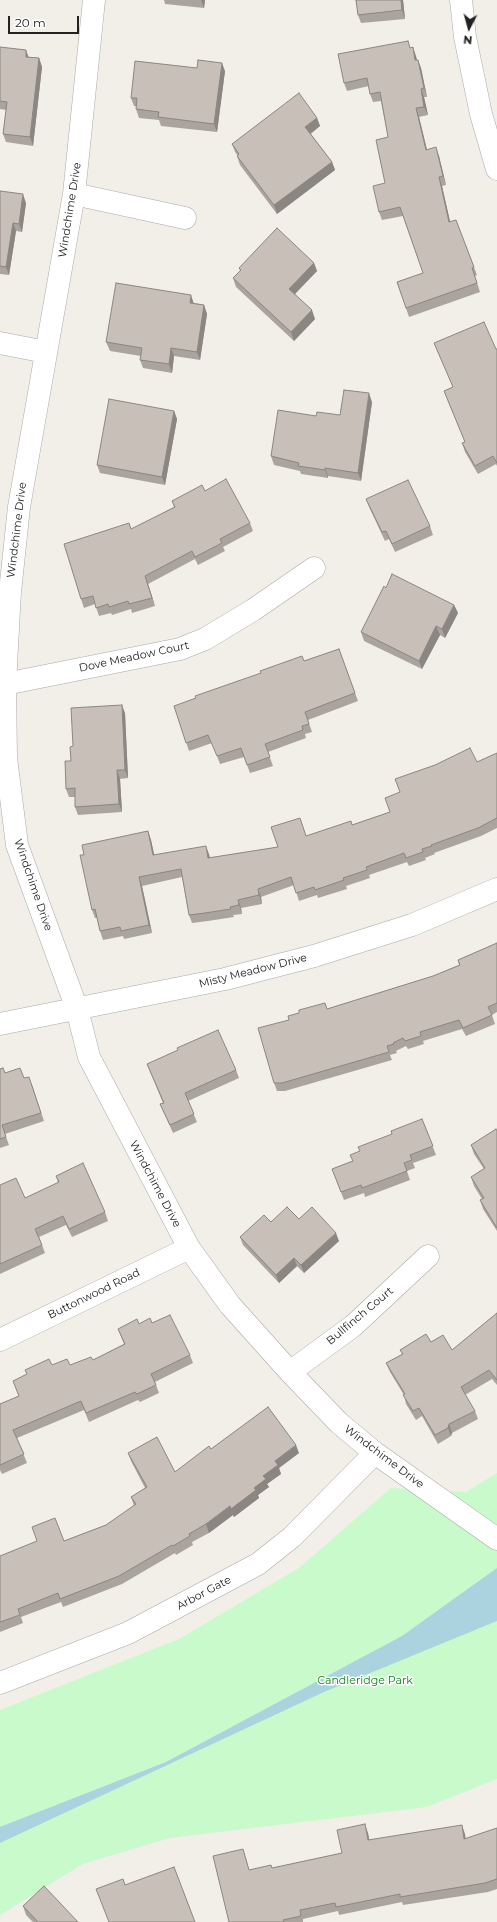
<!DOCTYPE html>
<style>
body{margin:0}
#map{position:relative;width:497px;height:1922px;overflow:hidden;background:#f2efe9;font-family:Montserrat,sans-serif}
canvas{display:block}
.north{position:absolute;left:449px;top:8px;width:40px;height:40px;-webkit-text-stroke:3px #fff;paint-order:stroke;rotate:186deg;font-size:11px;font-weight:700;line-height:16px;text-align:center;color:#222}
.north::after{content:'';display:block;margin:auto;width:14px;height:18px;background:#222;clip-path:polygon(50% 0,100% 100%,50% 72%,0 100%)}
.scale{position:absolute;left:8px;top:16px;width:71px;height:18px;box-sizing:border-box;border:2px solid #222;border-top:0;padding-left:5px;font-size:12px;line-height:14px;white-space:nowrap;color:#222;-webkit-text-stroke:3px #fff;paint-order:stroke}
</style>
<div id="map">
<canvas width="497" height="1922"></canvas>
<div class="north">N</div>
<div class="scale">20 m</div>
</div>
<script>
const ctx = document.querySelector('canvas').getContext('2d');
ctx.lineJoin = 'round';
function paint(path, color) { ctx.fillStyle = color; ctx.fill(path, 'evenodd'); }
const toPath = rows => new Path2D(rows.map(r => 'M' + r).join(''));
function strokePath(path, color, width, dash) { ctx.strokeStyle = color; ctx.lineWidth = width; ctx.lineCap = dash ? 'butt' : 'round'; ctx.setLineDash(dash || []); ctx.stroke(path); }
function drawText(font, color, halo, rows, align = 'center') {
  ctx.font = font + ' Montserrat,sans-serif'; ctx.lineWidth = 3; ctx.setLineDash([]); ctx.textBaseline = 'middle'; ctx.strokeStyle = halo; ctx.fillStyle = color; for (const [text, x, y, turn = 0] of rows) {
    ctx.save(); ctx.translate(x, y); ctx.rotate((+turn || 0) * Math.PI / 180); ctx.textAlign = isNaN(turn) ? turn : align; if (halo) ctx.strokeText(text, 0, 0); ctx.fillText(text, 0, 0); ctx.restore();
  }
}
const park = toPath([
 [497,1473,497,1779,427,1807,170,1838,83,1864,0,1915,0,1710,179,1639,299,1568,391,1488,466,1492]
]);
const water = toPath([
 [497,1568,497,1621,324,1692,0,1843,0,1827,166,1762,402,1636]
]);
const minor = toPath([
 [94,0,74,194,19,507,10,592,5,684,6,758,17,845,77,1009,89,1057,189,1248,230,1305,290,1372,339,1423,375,1453,497,1539],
 [461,0,465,37,481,114,497,169],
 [74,194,185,218],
 [0,343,46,352],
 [5,684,180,649,205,639,253,610,314,568],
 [0,1024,225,979,314,956,412,925,497,889],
 [0,1340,189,1248],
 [290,1372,353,1326,428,1256],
 [0,1683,128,1633,258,1564,292,1537,375,1453]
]);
const wall = toPath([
 [164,0,205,0,204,8,165,4],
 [356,0,403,0,405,19,361,23,358,15],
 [0,47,29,57,39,58,42,67,33,146,6,142,3,134,6,110,0,109],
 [411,48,416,56,417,60,421,68,427,97,424,97,428,115,419,117,427,150,439,156,446,185,442,186,450,222,456,220,477,275,475,276,480,292,409,317,397,282,423,273,403,216,382,220,379,212,385,183,388,137,381,101,373,102,370,94,369,86,347,91,344,83],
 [197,68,225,71,217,132,161,126,159,120,139,118,136,109,137,106,134,106,131,98],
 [317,118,320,126,311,134,332,162,335,170,277,214,240,165,237,156,238,156,235,152,232,144],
 [0,191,26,203,22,232,16,231,9,275,0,274],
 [314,263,317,271,295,294,315,319,294,341,236,287,233,278,240,271,239,268],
 [194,303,204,305,207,314,200,360,174,356,172,373,143,368,140,360,141,356,110,351,106,342],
 [434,343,497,349,497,466,496,464,478,474,465,452,462,443,465,442,444,391,453,387],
 [372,402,361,481,328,476,328,478,301,474,300,471,274,465,271,456,316,416,340,415],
 [174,411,177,419,165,485,100,473,97,465],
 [205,491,250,523,253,531,223,547,225,551,198,565,195,559,148,584,155,606,132,613,131,609,112,615,111,613,99,616,95,604,84,608,81,599,132,529,174,507,172,501],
 [366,499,430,526,433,535,395,552,389,539,385,541,369,507],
 [386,588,454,605,458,613,445,638,440,635,422,669,364,641,361,632],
 [339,649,358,701,308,720,312,732,305,734,306,738,268,752,273,766,250,773,244,757,220,764,212,743,189,751,174,706],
 [125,713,128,778,120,779,122,812,78,815,75,807,75,797,69,797,66,789,73,746],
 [497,753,497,828,481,836,434,853,435,854,425,858,426,860,409,866,407,862,369,875,370,878,346,886,347,889,318,898,317,895,299,901,294,885,261,897,262,904,241,908,242,914,233,915,234,917,208,921,192,923,189,915,182,877,142,886,152,933,124,939,123,936,103,940,100,931,97,918,95,918,92,910,84,855,148,831,151,840,154,855,209,854,210,858,278,847,306,836,352,825,390,812,400,792,477,762],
 [497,943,497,1012,492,1015,495,1024,466,1036,462,1029,423,1041,424,1044,408,1049,406,1046,396,1051,397,1053,390,1055,392,1060,285,1091,277,1091,274,1083,289,1020,328,1009,433,976,459,965,458,960],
 [147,1064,236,1070,239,1078,188,1101,197,1122,173,1133,160,1104,163,1103],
 [3,1068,5,1073,24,1078,32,1085,44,1121,5,1134,9,1145,0,1148,0,1069],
 [422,1119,436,1155,413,1163,415,1168,407,1171,410,1180,365,1197,364,1193,344,1200,332,1169,352,1161,360,1151],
 [497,1131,497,1231,483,1209,480,1200,482,1199,474,1186,471,1177,484,1169,474,1154,471,1145],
 [56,1176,105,1212,108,1221,72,1237,66,1225,39,1237,45,1253,0,1274,0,1185,25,1198,58,1183],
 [299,1219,339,1241,304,1273,297,1266,279,1283,243,1245,240,1237,271,1222],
 [497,1313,497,1385,492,1379,465,1395,475,1411,478,1419,452,1433,451,1436,438,1444,422,1416,416,1420,406,1404,404,1395,390,1372,386,1363,402,1354,400,1350,431,1342,452,1350],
 [152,1323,190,1355,193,1363,155,1382,159,1393,140,1402,138,1400,89,1422,84,1410,17,1438,27,1463,2,1474,0,1470,0,1404,19,1396,13,1381,52,1365,70,1365,93,1360,124,1344,118,1329,139,1324],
 [211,1449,299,1453,279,1468,281,1474,267,1484,269,1487,258,1495,259,1498,234,1517,233,1515,209,1533,192,1542,193,1545,176,1555,175,1553,122,1584,63,1607,61,1602,21,1617,23,1623,0,1632,0,1556,64,1541,106,1525,134,1506,131,1497,145,1488,131,1461,128,1453,175,1472],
 [497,1828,497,1889,488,1892,403,1905,402,1902,339,1915,338,1911,303,1919,303,1922,229,1922,246,1858,249,1870,272,1868,342,1853,368,1833,369,1840,465,1834,465,1839],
 [23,1906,78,1922,33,1922,26,1915]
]);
const shadedWall = toPath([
 [201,0,205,0,204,8],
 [401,0,403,0,405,19,402,10],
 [413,47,416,56,418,69,415,60],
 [26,50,29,58,26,57],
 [39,58,42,67,33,146,30,137],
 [418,60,421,68,427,97,424,88],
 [222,63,225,71,217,132,214,124],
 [421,89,424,97,428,115,424,107],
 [416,108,419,117,429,158,426,150],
 [317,118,320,126,308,135,305,127],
 [436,147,439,156,446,185,443,176],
 [332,162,335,170,277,214,274,205],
 [439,177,442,186,452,230,449,222],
 [23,194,26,203,22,232,19,224],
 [13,223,16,231,9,275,6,267],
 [314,263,317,271,292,297,289,289],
 [191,295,194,304,190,303],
 [204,305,207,314,200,360,197,352],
 [312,310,315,319,294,341,291,332],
 [171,348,174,356,172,373,169,364],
 [369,393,372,402,361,481,358,473],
 [174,411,177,419,165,485,162,477],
 [325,468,328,476,328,478,325,470],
 [145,576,148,584,155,606,152,598],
 [454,605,458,613,445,638,442,629],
 [436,626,440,635,422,669,419,661],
 [122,705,125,713,128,778,125,770],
 [117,770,120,779,122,812,119,804],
 [148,831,151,840,156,863,153,855],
 [206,846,209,854,211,867,208,858],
 [139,877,142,886,152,933,149,925],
 [258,889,261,897,262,904,259,895],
 [238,900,241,908,242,914,239,905],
 [336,1233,339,1241,304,1273,301,1265],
 [294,1258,297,1266,279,1283,276,1275],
 [449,1424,452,1433,451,1436,448,1428],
 [296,1445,299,1453,279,1468,281,1474,267,1484,269,1487,258,1495,259,1498,234,1517,231,1509,254,1488,263,1476,275,1461],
 [230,1506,233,1515,209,1533,206,1524],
 [365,1824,368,1833,371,1849,368,1840],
 [462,1825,465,1834,467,1848,464,1839]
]);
const building = toPath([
 [356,0,401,0,402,10,358,15,356,0],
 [408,41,410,48,413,47,415,60,418,60,424,88,421,89,424,107,416,108,426,150,436,147,443,176,439,177,449,222,456,220,474,267,472,268,477,283,406,308,397,282,423,273,400,207,379,212,373,186,385,183,376,140,388,137,380,92,370,94,367,78,344,83,338,54,408,41],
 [0,47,26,50,26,57,39,58,30,137,3,134,7,102,0,101,0,47],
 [198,60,222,63,214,124,158,117,159,112,136,109,137,98,131,98,135,61,197,68,198,60],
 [299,93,317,118,305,127,332,162,274,205,237,156,239,154,232,144,299,93],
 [0,191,23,194,19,224,13,223,6,267,0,266,0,191],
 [277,228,314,263,289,289,312,310,291,332,233,278,241,270,239,268,277,228],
 [116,283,191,295,190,303,204,305,197,352,171,348,169,364,140,360,142,348,106,342,116,283],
 [484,322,496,349,497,349,497,463,493,456,475,466,462,443,465,442,444,391,453,387,434,343,484,322],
 [344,390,369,393,358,473,325,468,325,470,298,466,299,463,271,456,278,410,316,416,317,412,340,415,344,390],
 [109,399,174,411,162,477,97,465,109,399],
 [226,479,250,523,220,539,222,543,195,557,192,551,145,576,152,598,129,604,128,601,109,607,108,604,96,608,93,596,81,599,64,544,129,523,131,529,175,507,172,501,202,485,205,491,226,479],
 [408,480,430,526,392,544,386,531,382,532,366,499,408,480],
 [392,574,454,605,442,629,436,626,419,661,361,632,384,586,386,588,392,574],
 [339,649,355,693,305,712,309,724,302,726,303,730,265,744,270,757,247,765,241,748,217,756,208,735,186,743,174,706,196,698,195,696,261,673,260,671,302,656,304,661,339,649],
 [122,705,125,770,117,770,119,804,75,807,75,788,66,789,65,761,71,761,70,747,73,746,71,708,122,705],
 [470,748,477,762,497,753,497,818,478,828,431,845,432,846,422,849,423,852,406,858,404,853,366,867,367,870,343,878,344,880,315,890,314,887,296,893,291,877,258,889,259,895,238,900,239,905,230,907,231,909,205,913,189,915,181,869,139,877,149,925,121,931,120,927,100,931,95,909,92,910,80,855,84,855,82,845,148,831,153,855,206,846,208,858,278,847,271,827,300,818,306,836,351,821,352,825,390,812,385,798,400,792,395,779,435,765,470,748],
 [497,943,497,1003,488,1007,492,1015,463,1028,459,1020,420,1032,421,1036,405,1041,403,1038,393,1043,394,1044,387,1046,389,1052,282,1083,274,1083,258,1028,289,1020,288,1016,299,1013,299,1010,325,1003,327,1009,433,976,460,965,458,960,497,943],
 [218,1030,236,1070,185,1093,194,1114,170,1125,160,1104,164,1103,147,1064,178,1050,177,1048,218,1030],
 [3,1068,5,1073,20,1068,24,1078,29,1077,41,1113,2,1125,6,1137,0,1139,0,1069,3,1068],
 [422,1119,433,1146,410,1155,412,1160,404,1163,407,1171,362,1188,361,1185,341,1192,332,1169,353,1161,350,1155,360,1151,358,1147,392,1134,391,1131,422,1119],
 [496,1129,497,1131,497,1228,480,1200,484,1198,471,1177,485,1168,471,1145,496,1129],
 [83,1163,105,1212,69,1229,63,1216,35,1229,42,1245,0,1264,0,1185,16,1178,25,1198,59,1182,56,1176,83,1163],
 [287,1207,299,1219,312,1207,336,1233,301,1265,294,1258,276,1275,240,1237,264,1215,271,1222,287,1207],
 [497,1313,497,1380,489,1370,461,1387,475,1411,449,1424,448,1428,435,1435,419,1408,413,1411,403,1395,405,1394,386,1363,403,1354,400,1350,426,1334,431,1342,443,1335,452,1350,497,1313],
 [170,1315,190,1355,151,1374,156,1385,137,1394,135,1392,86,1413,81,1401,13,1430,24,1454,0,1465,0,1404,19,1396,13,1381,27,1374,25,1370,49,1359,52,1365,67,1359,70,1365,91,1357,93,1360,125,1344,118,1329,137,1319,139,1324,150,1318,152,1323,170,1315],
 [268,1407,296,1445,275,1461,278,1465,263,1476,266,1479,254,1488,256,1490,231,1509,230,1506,206,1524,189,1534,190,1536,173,1546,172,1545,119,1576,60,1599,58,1593,18,1609,20,1615,0,1622,0,1556,37,1541,32,1527,55,1518,64,1541,106,1525,136,1504,131,1497,147,1487,128,1453,157,1437,175,1472,209,1446,211,1449,268,1407],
 [365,1824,368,1840,462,1825,464,1839,497,1828,497,1879,485,1883,400,1897,400,1894,336,1907,335,1903,300,1910,301,1916,283,1920,284,1922,229,1922,213,1856,243,1849,249,1870,271,1865,272,1868,342,1853,337,1830,365,1824],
 [174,1867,195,1922,109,1922,96,1889,123,1879,125,1885,174,1867],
 [44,1886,78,1922,38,1922,23,1906,44,1886]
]);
const streetNames = [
 ["Windchime Drive",70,210,-81],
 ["Windchime Drive",17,530,-83],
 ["Dove Meadow Court",134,657,-12],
 ["Windchime Drive",33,885,71],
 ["Misty Meadow Drive",253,971,-14],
 ["Windchime Drive",155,1184,62],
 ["Buttonwood Road",94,1294,-26],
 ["Bullfinch Court",360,1316,-40],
 ["Windchime Drive",384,1457,37],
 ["Arbor Gate",204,1593,-28]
];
const parkNames = [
 ["Candleridge Park",365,1681]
];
paint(park, '#c8facc');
paint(water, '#aad3df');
strokePath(minor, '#a9a9a9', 23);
strokePath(minor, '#fff', 22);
paint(wall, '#aba49e');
paint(shadedWall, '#8b8681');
paint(building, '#c7bfb8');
strokePath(building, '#8b8681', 1);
drawText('11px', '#222', '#fff', streetNames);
drawText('11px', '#0c8416', '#fff', parkNames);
</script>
